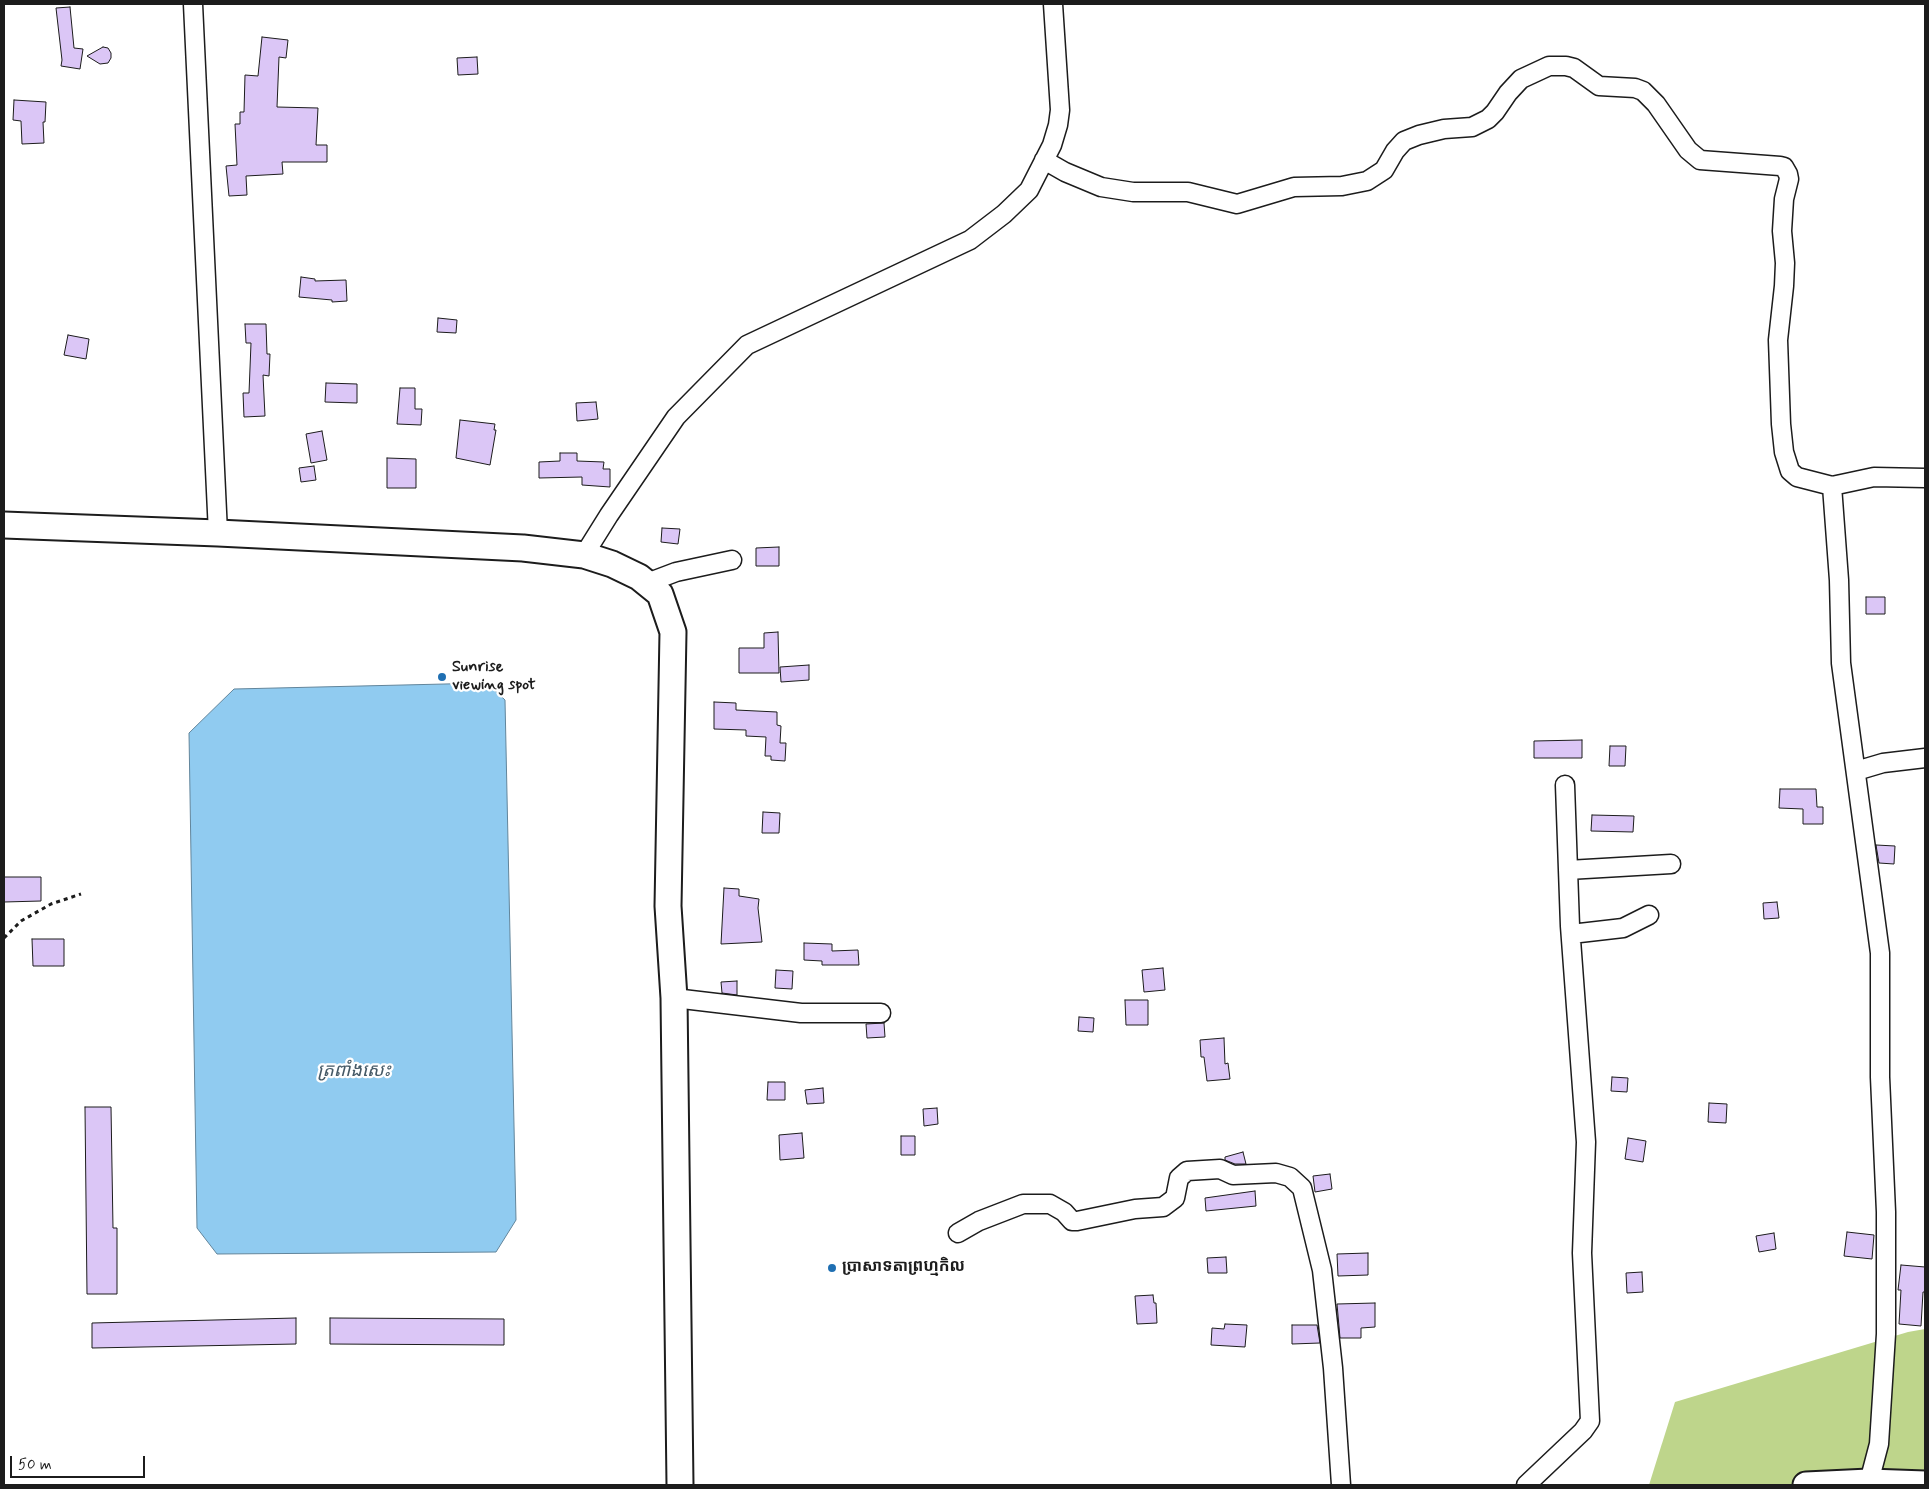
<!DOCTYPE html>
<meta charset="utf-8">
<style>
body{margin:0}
#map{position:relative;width:1929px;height:1489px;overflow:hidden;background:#fff;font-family:Mynerve,sans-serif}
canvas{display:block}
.frame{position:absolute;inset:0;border:5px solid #1c1c1c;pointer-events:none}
.scale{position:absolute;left:10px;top:1456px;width:135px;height:22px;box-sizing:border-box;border:2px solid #1c1c1c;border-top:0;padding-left:6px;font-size:15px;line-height:18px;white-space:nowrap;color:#1c1c1c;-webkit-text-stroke:4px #fff;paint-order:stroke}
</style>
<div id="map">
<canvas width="1929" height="1489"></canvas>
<div class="frame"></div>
<div class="scale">50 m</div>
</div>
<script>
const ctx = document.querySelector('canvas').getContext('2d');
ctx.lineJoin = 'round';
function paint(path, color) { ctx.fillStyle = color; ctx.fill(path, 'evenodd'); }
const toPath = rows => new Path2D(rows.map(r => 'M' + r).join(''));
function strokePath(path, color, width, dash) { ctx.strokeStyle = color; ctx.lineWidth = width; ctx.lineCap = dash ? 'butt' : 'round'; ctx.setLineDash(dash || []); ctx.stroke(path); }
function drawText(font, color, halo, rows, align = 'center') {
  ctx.font = font + ' Mynerve,"Noto Sans Khmer",sans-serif'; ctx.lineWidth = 4.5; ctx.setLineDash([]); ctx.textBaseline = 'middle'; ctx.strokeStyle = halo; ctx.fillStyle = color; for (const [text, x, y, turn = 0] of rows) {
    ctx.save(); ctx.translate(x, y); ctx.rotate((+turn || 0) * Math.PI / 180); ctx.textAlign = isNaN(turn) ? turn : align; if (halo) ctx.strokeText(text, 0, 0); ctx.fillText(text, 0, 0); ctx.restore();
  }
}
const green = toPath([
 [1925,1329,1925,1485,1649,1485,1675,1402,1908,1332]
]);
const water = toPath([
 [487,683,505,700,516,1220,496,1252,217,1254,197,1228,189,733,234,689,487,683]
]);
const building = toPath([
 [70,7,74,48,83,49,80,69,61,66,62,60,56,8,70,7],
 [262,37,288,40,286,58,279,57,277,107,318,108,316,145,327,145,327,162,282,162,283,174,246,176,247,195,229,196,226,166,237,165,235,124,240,124,240,112,244,112,245,75,258,76,262,37],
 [103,47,108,48,111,53,111,58,108,63,100,64,87,56,103,47],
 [477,57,478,74,458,75,457,58,477,57],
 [14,100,46,102,45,122,43,122,44,143,22,144,21,121,13,120,14,100],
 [301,277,315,279,315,281,346,280,347,301,332,302,332,300,299,297,301,277],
 [438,318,457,320,456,333,437,332,438,318],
 [245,324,266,324,267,354,270,354,269,376,263,375,265,416,244,417,243,393,249,393,251,343,246,343,245,324],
 [68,335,89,339,86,359,64,355,68,335],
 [326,383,357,384,357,403,325,402,326,383],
 [400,388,415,388,415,409,422,409,421,425,397,424,400,388],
 [596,402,598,419,577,421,576,403,596,402],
 [460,420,495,424,494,430,496,430,490,465,456,458,460,420],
 [322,431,327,460,311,463,306,434,322,431],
 [560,453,577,453,577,461,604,462,603,469,610,469,610,487,582,485,582,477,539,478,539,462,560,461,560,453],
 [387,458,416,459,416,488,387,488,387,458],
 [314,466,316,480,301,482,299,468,314,466],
 [662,528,680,529,678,544,661,542,662,528],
 [779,547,779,566,756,566,756,548,779,547],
 [1866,597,1885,597,1885,614,1866,614,1866,597],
 [778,632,779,673,739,673,739,648,764,648,764,633,778,632],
 [809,665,809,680,781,682,780,667,809,665],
 [714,702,736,703,736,710,777,712,777,725,781,726,780,743,786,743,785,761,771,760,771,756,765,756,766,737,746,736,746,730,714,729,714,702],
 [1582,740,1582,758,1534,758,1534,741,1582,740],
 [1610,746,1626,746,1625,766,1609,766,1610,746],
 [1780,789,1816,789,1817,807,1823,807,1823,824,1803,824,1803,809,1779,808,1780,789],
 [763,812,780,813,779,833,762,833,763,812],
 [1592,815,1634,816,1633,832,1591,831,1592,815],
 [1876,845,1895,846,1894,864,1879,863,1876,845],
 [4,877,41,877,41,901,4,902,4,877],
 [724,888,739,889,739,896,759,899,758,908,762,942,721,944,724,888],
 [1777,902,1779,918,1764,919,1763,903,1777,902],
 [32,939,64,939,64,966,33,966,32,939],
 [804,943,832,944,832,951,858,950,859,965,822,965,822,961,804,960,804,943],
 [1163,968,1165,990,1144,992,1142,970,1163,968],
 [776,970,793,971,792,989,775,988,776,970],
 [737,981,737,995,722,993,721,982,737,981],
 [1125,1000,1148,1000,1148,1025,1126,1025,1125,1000],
 [1079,1017,1094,1018,1093,1032,1078,1031,1079,1017],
 [884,1023,885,1037,867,1038,866,1024,884,1023],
 [1224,1038,1225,1064,1228,1063,1230,1079,1207,1081,1204,1057,1201,1057,1200,1040,1224,1038],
 [1612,1077,1628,1078,1627,1092,1611,1091,1612,1077],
 [768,1082,785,1082,785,1100,767,1100,768,1082],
 [823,1088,824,1103,807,1104,805,1090,823,1088],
 [1709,1103,1727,1104,1726,1123,1708,1122,1709,1103],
 [85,1107,111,1107,113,1228,117,1228,117,1294,87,1294,85,1107],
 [937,1108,938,1124,924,1126,923,1109,937,1108],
 [802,1133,804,1158,780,1160,779,1135,802,1133],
 [901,1136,915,1136,915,1155,901,1155,901,1136],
 [1628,1138,1646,1141,1643,1162,1625,1159,1628,1138],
 [1243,1152,1246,1164,1235,1164,1225,1160,1225,1157,1243,1152],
 [1330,1174,1332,1189,1315,1192,1313,1176,1330,1174],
 [1255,1191,1256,1206,1206,1211,1205,1198,1255,1191],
 [1847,1232,1874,1235,1872,1259,1844,1256,1847,1232],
 [1774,1233,1776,1249,1759,1252,1756,1236,1774,1233],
 [1368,1253,1368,1275,1338,1276,1337,1254,1368,1253],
 [1226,1257,1227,1273,1208,1273,1207,1258,1226,1257],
 [1901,1265,1925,1267,1925,1292,1923,1292,1921,1326,1899,1324,1901,1290,1898,1290,1901,1265],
 [1642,1272,1643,1292,1627,1293,1626,1273,1642,1272],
 [1153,1295,1154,1303,1156,1303,1157,1323,1137,1324,1135,1296,1153,1295],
 [1375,1303,1375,1327,1361,1328,1361,1338,1340,1338,1337,1304,1375,1303],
 [296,1318,296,1344,92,1348,92,1323,296,1318],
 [330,1318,504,1319,504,1345,330,1344,330,1318],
 [1225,1324,1247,1325,1245,1347,1211,1345,1212,1328,1224,1329,1225,1324],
 [1292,1325,1317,1325,1320,1343,1292,1344,1292,1325]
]);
const path = toPath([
 [4,938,21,921,51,904,81,894]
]);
const street = toPath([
 [193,4,218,533],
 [1044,160,1065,172,1101,187,1133,192,1188,192,1237,204,1294,187,1342,186,1367,181,1384,170,1395,151,1404,141,1419,135,1444,129,1472,127,1488,119,1495,112,1508,93,1521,79,1549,66,1566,66,1574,68,1599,86,1635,88,1643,91,1656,104,1688,150,1700,160,1780,166,1784,167,1788,174,1789,179,1784,199,1782,231,1785,263,1784,286,1778,340,1781,424,1784,452,1790,471,1797,477,1832,486,1839,580,1841,663,1880,953,1880,1077,1886,1212,1886,1334,1879,1444,1869,1482],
 [1832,486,1874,477,1925,478],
 [584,555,609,515,676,417,747,345,970,240,1004,214,1029,190,1052,145,1058,125,1060,110,1053,4],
 [647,583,676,572,732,560],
 [1856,771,1883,763,1925,758],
 [1568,870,1671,864],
 [1571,934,1623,928,1649,915],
 [674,998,801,1013,881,1013],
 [958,1233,979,1221,1023,1204,1050,1204,1064,1212,1072,1221,1077,1221,1135,1209,1163,1207,1175,1198,1179,1178,1187,1171,1220,1169,1233,1175,1276,1173,1290,1177,1302,1188,1322,1270,1333,1368,1341,1485],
 [1526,1485,1583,1431,1590,1421,1582,1253,1586,1142,1570,926,1565,785]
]);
const secondary = toPath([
 [4,525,218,533,523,548,584,555,612,564,639,577,660,594,673,632,668,906,674,998,680,1485],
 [1806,1485,1869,1482,1925,1484]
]);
const markers = [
 [442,677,5,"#1f6fb2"],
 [832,1268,5,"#1f6fb2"]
];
const poiNames = [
 ["Sunrise",452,668],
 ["viewing spot",452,686],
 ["ប្រាសាទតាព្រហ្មកិល",842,1268]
];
const waterNames = [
 ["ត្រពាំងសេះ",354,1072]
];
paint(green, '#bed58b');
paint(water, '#90cbf0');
strokePath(water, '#62859b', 1);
paint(building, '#dbc6f6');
strokePath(building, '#1c1c1c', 1);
strokePath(street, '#1c1c1c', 21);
strokePath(secondary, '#1c1c1c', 29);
strokePath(path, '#1c1c1c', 3, [4, 4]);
strokePath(street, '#fff', 18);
strokePath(secondary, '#fff', 25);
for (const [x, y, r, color] of markers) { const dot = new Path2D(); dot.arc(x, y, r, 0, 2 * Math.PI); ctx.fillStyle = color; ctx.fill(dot); strokePath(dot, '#fff', 2); }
drawText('bold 16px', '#1c1c1c', '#fff', poiNames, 'left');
drawText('italic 18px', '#455966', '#fff', waterNames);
</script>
